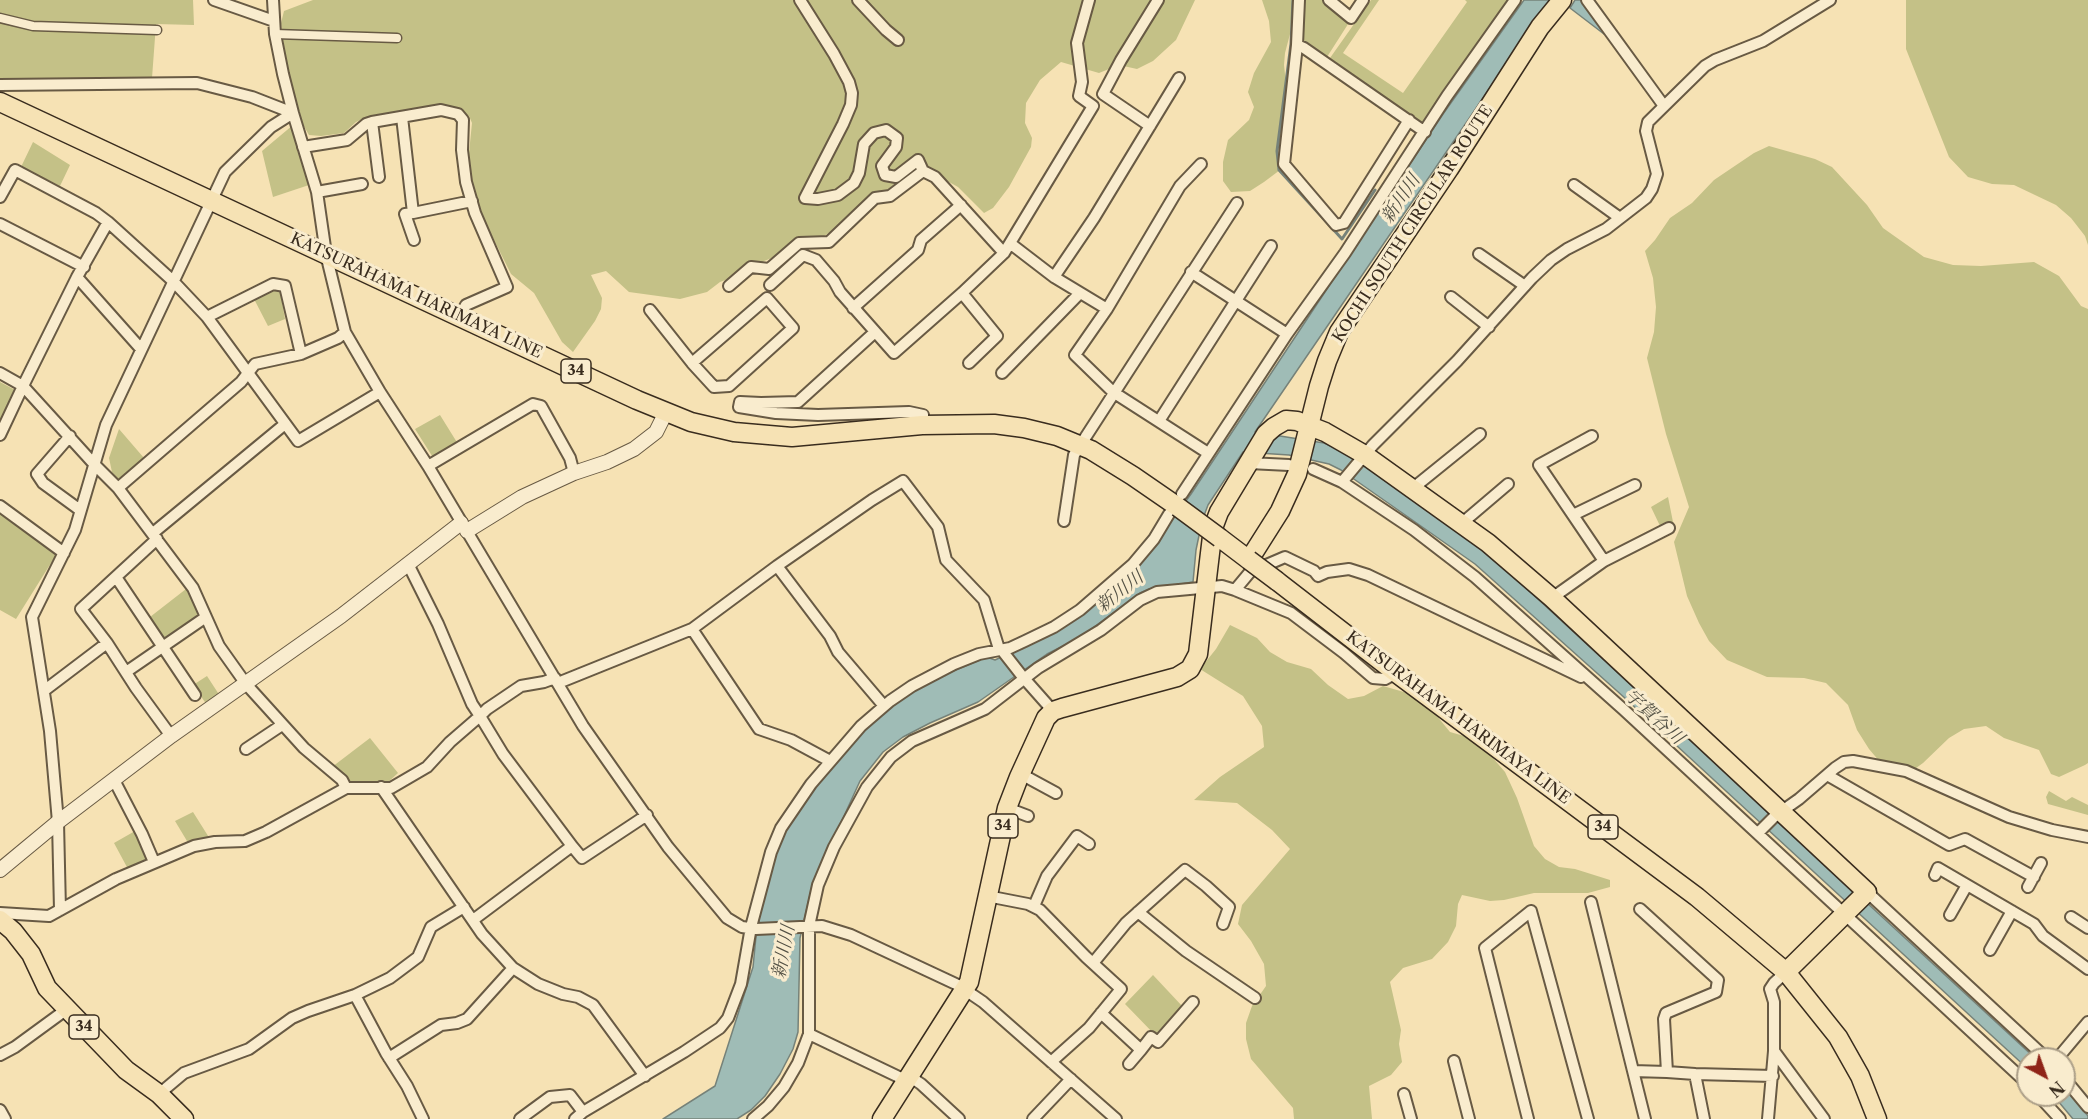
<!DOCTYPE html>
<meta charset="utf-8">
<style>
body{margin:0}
#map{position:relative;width:2088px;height:1119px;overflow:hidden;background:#f6e2b4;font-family:"Libre Caslon Text",serif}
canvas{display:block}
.north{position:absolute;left:2016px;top:1047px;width:60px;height:60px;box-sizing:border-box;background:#f9ecce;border:2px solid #ac9f88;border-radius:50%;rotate:139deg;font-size:16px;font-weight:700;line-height:24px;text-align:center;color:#392c1e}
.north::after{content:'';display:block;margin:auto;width:21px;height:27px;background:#8f2418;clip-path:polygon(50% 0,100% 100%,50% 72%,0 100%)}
</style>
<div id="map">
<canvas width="2088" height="1119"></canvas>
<div class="north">N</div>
</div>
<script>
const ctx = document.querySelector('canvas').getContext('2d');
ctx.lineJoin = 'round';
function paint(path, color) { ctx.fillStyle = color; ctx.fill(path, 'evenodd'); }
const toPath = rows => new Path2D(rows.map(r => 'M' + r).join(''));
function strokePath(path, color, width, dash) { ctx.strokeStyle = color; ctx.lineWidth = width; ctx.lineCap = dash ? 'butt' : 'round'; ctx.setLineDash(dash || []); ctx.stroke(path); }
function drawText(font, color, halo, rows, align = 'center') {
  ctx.font = font + ' "Libre Caslon Text","Noto Serif JP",serif'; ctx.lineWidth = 6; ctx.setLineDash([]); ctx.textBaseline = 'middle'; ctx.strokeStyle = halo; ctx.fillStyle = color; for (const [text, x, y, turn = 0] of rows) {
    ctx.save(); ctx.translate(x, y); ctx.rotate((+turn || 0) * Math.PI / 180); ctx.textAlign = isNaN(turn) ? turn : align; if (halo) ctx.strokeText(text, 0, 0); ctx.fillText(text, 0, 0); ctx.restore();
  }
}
const green = toPath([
 [0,0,193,0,194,25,156,24,152,78,0,80],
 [313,0,1195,0,1176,40,1153,61,1137,69,1119,65,1099,73,1061,62,1040,80,1026,103,1025,123,1032,138,1031,147,1009,187,993,208,984,213,958,187,940,177,896,183,854,216,815,242,764,261,749,271,720,282,707,292,680,299,629,292,606,271,591,275,602,298,601,309,595,321,573,352,562,342,534,293,511,274,476,204,466,163,469,153,472,123,469,116,455,108,442,104,369,116,356,122,344,133,321,136,309,135,302,123,287,75,281,23,284,11],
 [1262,0,1293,0,1290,34,1285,53,1284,65,1289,111,1277,154,1280,170,1264,182,1250,191,1231,192,1223,181,1223,162,1228,140,1249,120,1254,107,1248,92,1254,73,1271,42,1269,21],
 [1305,0,1324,0,1350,21,1327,57,1302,39],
 [1371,0,1379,0,1343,53,1403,93,1467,2,1465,0,1510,0,1422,123,1330,58],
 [1906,0,2088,0,2088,245,2085,236,2071,218,2056,205,2014,185,1992,184,1968,177,1949,157,1906,49],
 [293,125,309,185,273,197,262,151],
 [33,142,70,165,60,186,21,167],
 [1769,146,1815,159,1832,167,1867,205,1883,228,1924,257,1953,265,1981,266,2034,262,2059,276,2081,306,2088,309,2088,763,2085,765,2059,777,2051,774,2039,750,2004,738,1986,726,1964,729,1949,738,1923,763,1905,776,1886,769,1869,749,1857,730,1848,705,1826,683,1804,678,1767,677,1727,660,1709,641,1699,623,1687,596,1674,542,1689,507,1666,434,1647,358,1654,332,1656,307,1653,278,1645,251,1655,240,1670,218,1692,203,1714,180,1754,153],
 [273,288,280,291,285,319,268,326,254,299],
 [0,382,15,390,0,423],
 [440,415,458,444,434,459,415,429],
 [119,429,144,458,118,479,112,472,109,458],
 [1668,497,1673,522,1661,528,1651,507],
 [0,512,56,555,16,619,0,610],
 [186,589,201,615,165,639,150,617],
 [1230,625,1257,638,1270,652,1287,662,1311,669,1328,685,1348,699,1364,696,1383,686,1404,692,1428,705,1450,732,1464,736,1492,757,1505,772,1517,798,1534,846,1545,859,1559,867,1575,869,1610,880,1610,887,1588,893,1534,893,1504,900,1490,901,1462,895,1458,904,1456,926,1448,942,1432,959,1403,968,1390,982,1401,1030,1399,1044,1402,1062,1391,1075,1369,1086,1372,1119,1294,1119,1293,1108,1251,1059,1246,1039,1246,1023,1252,1006,1266,986,1264,964,1251,941,1238,924,1242,905,1290,849,1272,830,1237,803,1194,800,1220,777,1264,747,1262,726,1243,696,1200,669,1216,649],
 [207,676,220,696,207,705,193,685],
 [370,738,398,773,386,784,349,784,332,767],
 [2049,791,2066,801,2072,797,2088,805,2088,815,2048,804,2046,797],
 [193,812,210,839,187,841,175,821],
 [135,831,149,858,128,869,114,843],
 [1153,975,1183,1007,1157,1037,1125,1004]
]);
const water = toPath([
 [1524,0,1550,0,1255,432,1324,443,1342,451,1431,511,1486,551,2036,1059,2028,1059,2028,1069,1626,699,1475,564,1341,470,1329,464,1289,455,1243,452,1208,505,1202,521,1196,550,1193,582,1149,589,1140,593,1079,638,1047,654,978,702,930,723,903,737,883,752,860,781,812,886,800,938,798,1032,793,1049,780,1074,765,1096,751,1110,737,1119,663,1119,715,1086,753,967,758,916,765,896,776,852,787,825,820,779,867,724,890,704,929,681,987,657,995,660,1046,636,1155,543,1191,494,1443,114,1524,0],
 [1575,0,1585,0,1606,32,1604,34,1570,8,1575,0],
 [2064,1087,2088,1116,2088,1119,2073,1119,2053,1095,2064,1095,2064,1087]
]);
const stream = toPath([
 [1293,0,1291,44,1277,151,1279,170,1342,239,1375,190]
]);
const pedestrian = toPath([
 [0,18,33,26,157,30],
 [275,34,397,38]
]);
const minor = toPath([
 [214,0,274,21],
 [273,0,275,34,283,74,293,113,317,192,326,254,345,332,380,392,428,466,583,726,668,847,727,918,742,927,756,929,822,926,851,935,958,985,983,1002,1116,1119],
 [800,0,834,54,849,82,852,93,851,105,843,124,805,198,818,199,838,195,854,183,859,173,864,144,874,133,886,130,897,138,896,147,882,166,885,175,896,177,918,160,923,171,935,177,1004,253],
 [858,0,886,30,898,40],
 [1299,0,1297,45,1284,164,1336,225,1344,223,1409,120],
 [1329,0,1351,18,1363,0],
 [1587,0,1664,106],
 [1297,45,1304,48,1425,132],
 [0,85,197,83,252,97,293,113],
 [402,117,413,213,472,201],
 [372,122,379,177],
 [1150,126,1103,94,1121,60,1158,0],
 [303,147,347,140,366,124,372,122,441,110,458,114,463,120,462,150,466,182,475,213,507,287,466,305,460,316],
 [1201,164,1180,186,1107,309,1075,355,1113,392,1208,453],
 [1574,185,1620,218],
 [317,192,362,184],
 [0,197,15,170,96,213,108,222,77,277,23,386,0,435],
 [413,213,405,214,414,240],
 [108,222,173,281,207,317,298,441,380,392],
 [0,224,84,267],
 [1011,244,1054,277,1107,309],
 [1479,254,1525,286],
 [1191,272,1287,334],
 [77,277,141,349],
 [1054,277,1094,218,1179,78],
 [770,285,803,255,816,260,834,281,840,292,894,353,962,293,1004,253,1093,106,1079,96,1082,82,1077,43,1089,0],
 [729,286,751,267,769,269,799,243,829,242,875,198,890,196,923,171],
 [962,293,997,336,969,363],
 [1451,297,1489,327],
 [853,308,918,250,921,240,961,205],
 [650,310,692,363,714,387,729,386,793,328,767,298,692,363],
 [207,317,273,284,285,286,301,354],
 [875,332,798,402,761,403,740,402,739,407,776,413,818,415,909,412,923,415,922,425],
 [0,373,23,386,94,464,118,488,193,588,219,646,246,684,304,748,342,780,346,788],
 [1002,373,1080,293],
 [1159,421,1271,246],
 [70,436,37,474,43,483,80,510],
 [1592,436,1539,465,1604,561],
 [1249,463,1289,465],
 [428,466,533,404,541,406,570,458,574,473],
 [1313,469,1342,482,1414,530,1475,577,1624,710,2028,1084],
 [1342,482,1373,445,1457,361,1532,278,1551,260,1567,249,1606,229,1646,198,1652,189,1657,174,1646,131,1648,122,1705,66,1715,60,1763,41,1830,0],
 [118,488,241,382,255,364,301,354,338,338,345,332],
 [1412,489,1480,434],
 [1182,494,1287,334,1345,253,1447,96,1515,0],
 [0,506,64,553],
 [1573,515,1635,485],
 [1064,521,1074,455,1237,203],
 [1461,524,1508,484],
 [153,533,285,424],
 [157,539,81,609,107,643,136,688,171,736],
 [777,566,830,636,838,652,884,706],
 [116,577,195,695],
 [1235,590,1250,572,1285,557,1314,571,1318,576,1327,572,1349,569,1368,575,1581,677],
 [1552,598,1604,561,1669,528],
 [692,629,759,729,791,740,830,761],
 [1004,649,1004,653,1022,676,1053,711],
 [126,672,206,617],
 [555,678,544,682,521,686,487,709,480,716,503,754,572,846],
 [558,683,692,629,777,566,872,500,903,481,938,527,946,560,984,600,999,649],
 [45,690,107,643],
 [246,749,282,725],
 [1021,774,1056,793],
 [1827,775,1949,845,1965,839,2034,877],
 [114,780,142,834,154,862],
 [381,787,482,934,513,968,538,984,563,994,578,997,593,1005,645,1076],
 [1007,808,1028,816],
 [1758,833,1775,816,1799,799,1835,768,1844,762,1853,761,1906,771,2009,817,2052,830,2088,837],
 [1935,875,1938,868,2034,924,2043,936,2088,969],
 [2028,887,2041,863],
 [1867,892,2047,1059],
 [987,896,1028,904,1040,910,1086,957,1121,989,1089,1028,1051,1062],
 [1591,902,1645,1119],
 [1034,906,1047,876,1077,836,1089,844],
 [1640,909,1718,980,1716,992,1666,1013,1664,1019,1667,1072,1695,1074],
 [60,910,58,822,50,731,32,617,75,530,106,425,225,172,271,127,293,113],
 [1138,912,1186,951,1255,998],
 [0,913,49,916,116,879,194,846,215,842,245,841,266,832,346,788,391,788,427,767,450,742,480,716,472,704,438,624,408,564],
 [1950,915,1967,885],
 [2071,917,2088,928],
 [473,920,572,846,582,858,647,815],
 [1990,950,2012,911],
 [1093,963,1126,923,1185,870,1206,886,1229,907,1223,924],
 [355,995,386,1053,407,1086,423,1119],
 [1101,1013,1141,1050,1151,1037,1158,1042,1193,1002],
 [809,1034,901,1078,909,1076,921,1084,959,1119],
 [1774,1051,1824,1119],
 [0,1055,15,1047,67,1009],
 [389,1058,441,1025,457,1023,467,1019,513,968],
 [2057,1059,2088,1022],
 [1454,1061,1469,1119],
 [1129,1064,1141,1050],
 [1633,1071,1667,1072],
 [2064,1078,2088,1107],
 [159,1094,184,1073,249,1049,292,1018,308,1011,355,995,390,978,418,957,431,927,464,907],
 [1404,1094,1411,1119],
 [2038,1095,2060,1119],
 [0,1110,5,1119],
 [520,1119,550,1097,570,1095,583,1112],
 [575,1119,583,1112,684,1052,720,1028,728,1018,741,984,751,927,771,852,781,828,811,784,861,726,890,701,912,686,954,664,979,654,1010,648,1025,641,1054,627,1080,610,1133,564,1154,539,1169,514],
 [753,1119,768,1106,784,1087,798,1063,809,1034,809,926,818,885,834,847,867,787,891,757,912,741,985,709,1038,668,1101,630,1140,600,1157,592,1222,586,1235,590,1291,613,1344,653,1373,678,1385,679,1396,673],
 [1033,1119,1071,1079],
 [1528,1119,1485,948,1531,911,1588,1119],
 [1704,1119,1695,1074,1773,1076],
 [1768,1119,1774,1051,1774,1002,1770,989,1774,983,1786,972]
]);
const tertiary = toPath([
 [467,531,522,497,574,473,607,462,634,449,656,432,666,412],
 [0,870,58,822,171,736,341,616,461,523]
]);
const primary = toPath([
 [0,102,637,400,691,422,734,432,792,437,922,425,994,424,1024,428,1057,436,1091,450,1133,476,1178,507],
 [1220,538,1249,560,1280,511,1297,474,1319,386,1327,361,1339,332,1449,169,1540,27,1562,0],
 [1277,581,1396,673,1697,897,1786,972,1838,1037,1860,1076,1877,1119],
 [0,920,13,931,31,954,47,988,126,1070,159,1094,184,1119],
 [882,1119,969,982,1007,808,1019,777,1046,718,1053,711,1062,708,1177,677,1190,669,1198,654,1213,528,1219,512,1266,434,1274,427,1286,420,1297,421,1325,432,1365,455,1488,543,1552,598,1867,892,1786,972]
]);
const primaryBridge = toPath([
 [1178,507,1220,538],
 [1249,560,1277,581]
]);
const shields = [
 [576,371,30],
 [1003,826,30],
 [1603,827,30],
 [84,1027,30]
];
const shieldNames = [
 ["34",576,371],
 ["34",1003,826],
 ["34",1603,827],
 ["34",84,1027]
];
const streetNames = [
 ["KOCHI SOUTH CIRCULAR ROUTE",1413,224,-57],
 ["KATSURAHAMA HARIMAYA LINE",416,296,25],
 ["KATSURAHAMA HARIMAYA LINE",1458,718,37]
];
const waterNames = [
 ["新川川",1401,199,-56],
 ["新川川",1120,592,-38],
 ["宇賀谷川",1654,717,42],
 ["新川川",784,952,-79]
];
paint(green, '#c4c187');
paint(water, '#9fbcb6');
strokePath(water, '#768279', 1.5);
strokePath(stream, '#768279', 3);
strokePath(pedestrian, '#685a44', 11);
strokePath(minor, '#685a44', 14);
strokePath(tertiary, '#685a44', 16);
strokePath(primary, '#392c1e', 21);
strokePath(pedestrian, '#f9ecce', 8);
strokePath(minor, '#f9ecce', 10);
strokePath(tertiary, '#f9ecce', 14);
strokePath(primary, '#f6e2b4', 18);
strokePath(primaryBridge, '#392c1e', 21, []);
strokePath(primaryBridge, '#f6e2b4', 18);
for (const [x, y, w] of shields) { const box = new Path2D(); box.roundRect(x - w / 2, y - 12, w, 24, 4.5); ctx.fillStyle = '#f9ecce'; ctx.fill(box); strokePath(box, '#392c1e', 1.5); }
drawText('bold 15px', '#392c1e', null, shieldNames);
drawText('16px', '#392c1e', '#f9ecce', streetNames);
drawText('italic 18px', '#525044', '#f9ecce', waterNames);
</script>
